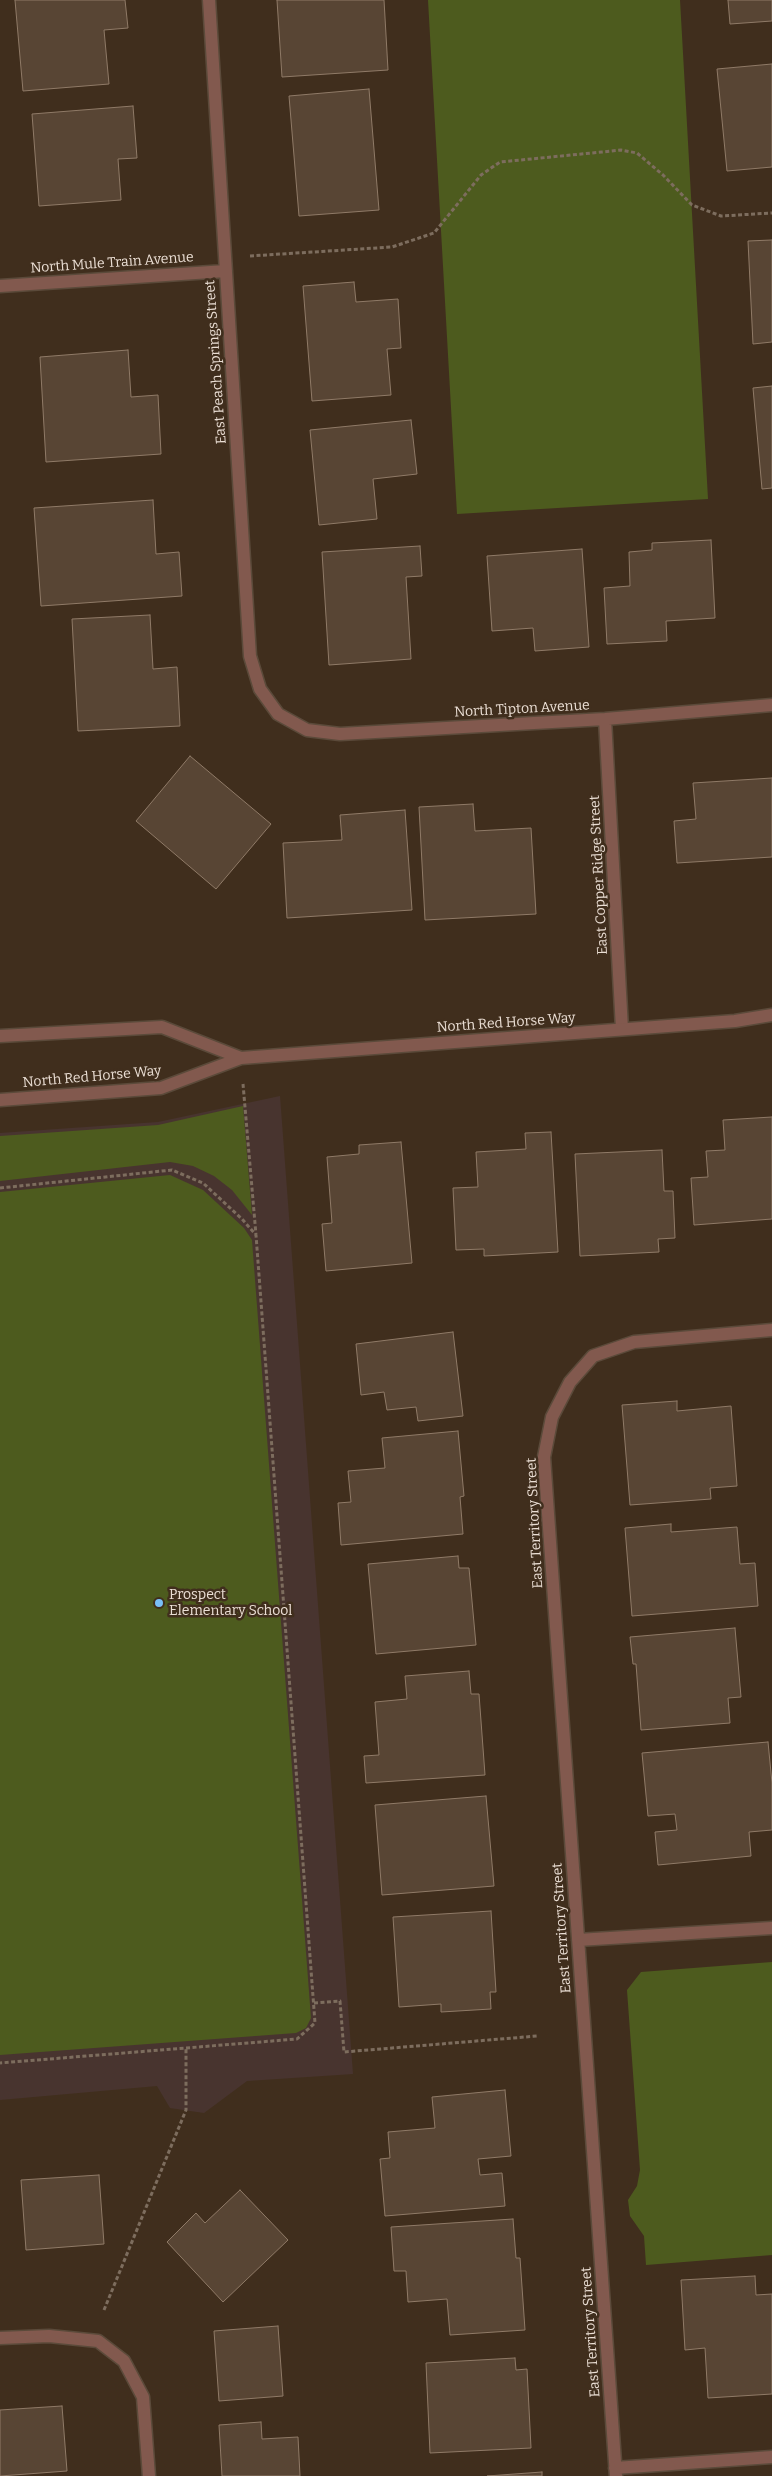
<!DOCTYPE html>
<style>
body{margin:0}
canvas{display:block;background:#402e1d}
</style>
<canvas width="772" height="2476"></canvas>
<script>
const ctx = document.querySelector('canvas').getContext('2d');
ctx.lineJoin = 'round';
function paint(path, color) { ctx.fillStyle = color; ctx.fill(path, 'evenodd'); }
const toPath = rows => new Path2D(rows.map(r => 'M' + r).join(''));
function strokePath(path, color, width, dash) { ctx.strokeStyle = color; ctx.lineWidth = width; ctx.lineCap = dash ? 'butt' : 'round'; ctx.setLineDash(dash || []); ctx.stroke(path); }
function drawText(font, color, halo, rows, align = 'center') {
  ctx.font = font + ' Bitter,serif'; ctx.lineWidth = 5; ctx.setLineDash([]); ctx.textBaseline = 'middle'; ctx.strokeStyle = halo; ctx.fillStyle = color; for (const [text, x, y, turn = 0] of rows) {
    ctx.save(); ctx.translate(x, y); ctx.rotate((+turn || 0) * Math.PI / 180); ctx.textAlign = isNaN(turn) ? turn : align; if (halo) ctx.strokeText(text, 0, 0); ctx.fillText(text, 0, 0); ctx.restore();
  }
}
const education = toPath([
 [280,1096,353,2074,247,2081,204,2113,170,2108,157,2086,0,2100,0,1133,158,1122]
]);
const green = toPath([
 [428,0,680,0,708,499,457,514],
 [243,1106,252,1215,232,1190,214,1176,193,1166,170,1162,0,1181,0,1136,158,1125],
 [170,1175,203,1190,244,1228,252,1240,311,2018,306,2028,296,2033,0,2055,0,1192],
 [772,1962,772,2255,646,2265,644,2236,630,2216,628,2200,637,2186,640,2170,627,1990,641,1972]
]);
const building = toPath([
 [15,0,125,0,128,28,104,30,109,84,23,91,15,0],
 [277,0,384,0,388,70,282,77,277,0],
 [728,0,772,0,772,21,730,24,728,0],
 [772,64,772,167,727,171,717,69,772,64],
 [369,89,379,210,299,216,289,96,369,89],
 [133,106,137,158,118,159,121,200,39,206,32,114,133,106],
 [772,240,772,342,753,344,748,241,772,240],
 [354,282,356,302,398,299,401,348,387,349,391,395,312,401,303,286,354,282],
 [128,350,131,397,158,395,161,454,46,462,40,357,128,350],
 [772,386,772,488,762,489,753,388,772,386],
 [411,420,417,474,373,479,377,519,319,525,310,430,411,420],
 [153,500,156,554,179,552,182,596,41,606,34,508,153,500],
 [711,540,715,618,666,621,667,641,607,644,604,588,630,586,629,552,652,550,652,543,711,540],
 [420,546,422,576,406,577,411,659,329,665,322,552,420,546],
 [582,549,589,647,535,651,533,628,492,631,487,556,582,549],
 [150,615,153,669,177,667,180,726,78,731,72,619,150,615],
 [190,756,271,824,216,889,136,821,190,756],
 [772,778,772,857,677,863,674,821,696,819,693,783,772,778],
 [473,804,475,831,531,828,536,914,425,920,419,807,473,804],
 [405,810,412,910,287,918,283,843,342,840,340,815,405,810],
 [772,1117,772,1219,694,1225,691,1178,708,1177,706,1151,725,1150,723,1120,772,1117],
 [551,1132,558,1252,484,1256,484,1249,456,1250,453,1188,478,1187,476,1152,526,1149,525,1133,551,1132],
 [401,1142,412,1263,326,1271,322,1224,332,1223,327,1157,359,1154,359,1145,401,1142],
 [662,1150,664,1191,673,1191,675,1238,658,1239,659,1252,580,1256,575,1154,662,1150],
 [453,1332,463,1416,418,1421,416,1407,387,1410,384,1392,361,1395,356,1344,453,1332],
 [677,1401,677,1411,731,1406,737,1486,710,1488,711,1499,630,1505,622,1405,677,1401],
 [458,1431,464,1496,460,1497,463,1534,341,1545,338,1503,351,1502,348,1471,385,1468,382,1438,458,1431],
 [671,1524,671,1532,737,1527,740,1564,755,1563,758,1606,632,1616,625,1528,671,1524],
 [458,1556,459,1568,469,1568,476,1645,376,1654,368,1564,458,1556],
 [735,1628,741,1697,728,1698,730,1723,641,1730,636,1664,633,1664,630,1637,735,1628],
 [469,1671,471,1694,479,1694,485,1775,366,1783,364,1756,379,1755,375,1702,407,1699,405,1676,469,1671],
 [768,1742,772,1783,772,1830,749,1832,751,1856,658,1865,655,1832,677,1830,675,1814,648,1816,642,1753,768,1742],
 [486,1796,494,1886,382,1895,375,1805,486,1796],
 [491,1911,496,1992,490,1992,491,2009,441,2012,441,2004,399,2007,393,1917,491,1911],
 [505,2090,511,2156,478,2159,480,2175,502,2173,505,2206,385,2216,380,2159,390,2158,388,2132,435,2128,432,2097,505,2090],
 [99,2175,104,2244,26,2250,21,2180,99,2175],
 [240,2190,288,2240,223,2302,167,2242,196,2213,205,2223,240,2190],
 [513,2219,516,2258,520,2258,525,2330,450,2335,447,2299,408,2302,406,2271,394,2271,391,2227,513,2219],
 [755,2276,756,2295,772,2294,772,2394,708,2398,705,2348,685,2350,681,2280,755,2276],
 [278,2326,283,2396,219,2401,214,2331,278,2326],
 [515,2358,516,2370,527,2369,531,2448,430,2453,426,2363,515,2358],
 [62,2406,67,2471,0,2476,0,2410,62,2406],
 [261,2422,262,2439,298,2437,300,2476,222,2476,219,2425,261,2422],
 [542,2472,542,2476,487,2476,542,2472]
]);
const path = toPath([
 [250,256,392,247,434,233,481,175,500,162,602,152,621,150,637,153,663,175,692,205,721,216,772,213],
 [243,1084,256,1235],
 [0,1188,172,1170,203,1183,242,1219,256,1235,315,2023,297,2039,0,2063],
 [314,2003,340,2001,344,2052,537,2036],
 [104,2310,186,2110,186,2048]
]);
const minor = toPath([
 [209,0,250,656,260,689,278,714,307,730,340,734,605,719,772,705],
 [0,286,226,271],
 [605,719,622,1029],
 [578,1940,772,1928],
 [0,2338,49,2336,98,2341,124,2361,143,2397,149,2476],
 [615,2468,772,2457],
 [616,2476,544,1457,552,1417,570,1382,593,1356,634,1342,772,1330]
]);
const tertiary = toPath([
 [0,1036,162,1027,241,1058],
 [0,1100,161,1088,241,1058,735,1021,772,1015]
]);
const markers = [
 [159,1603,5,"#79bff8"]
];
const streetNames = [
 ["North Mule Train Avenue",112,263,-4],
 ["East Peach Springs Street",216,362,-94],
 ["North Tipton Avenue",522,709,-3],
 ["East Copper Ridge Street",599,875,-93],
 ["North Red Horse Way",506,1023,-4],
 ["North Red Horse Way",92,1077,-5],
 ["East Territory Street",535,1523,-93],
 ["East Territory Street",562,1928,-94],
 ["East Territory Street",591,2332,-94]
];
const poiNames = [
 ["Prospect",169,1595],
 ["Elementary School",169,1611]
];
paint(education, '#48342f');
paint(green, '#4d5b1e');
paint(building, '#584534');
strokePath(building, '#8f7a67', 1);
strokePath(minor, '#5b4a3a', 15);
strokePath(tertiary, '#5b4a3a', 15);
strokePath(path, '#7d6d5e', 3, [4, 2.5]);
strokePath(minor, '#82594e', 12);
strokePath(tertiary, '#82594e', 12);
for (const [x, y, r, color] of markers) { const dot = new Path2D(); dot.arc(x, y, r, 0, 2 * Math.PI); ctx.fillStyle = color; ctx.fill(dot); strokePath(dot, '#402e1d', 2); }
drawText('14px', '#eaded4', '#402e1d', streetNames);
drawText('14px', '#eaded4', '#402e1d', poiNames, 'left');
</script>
